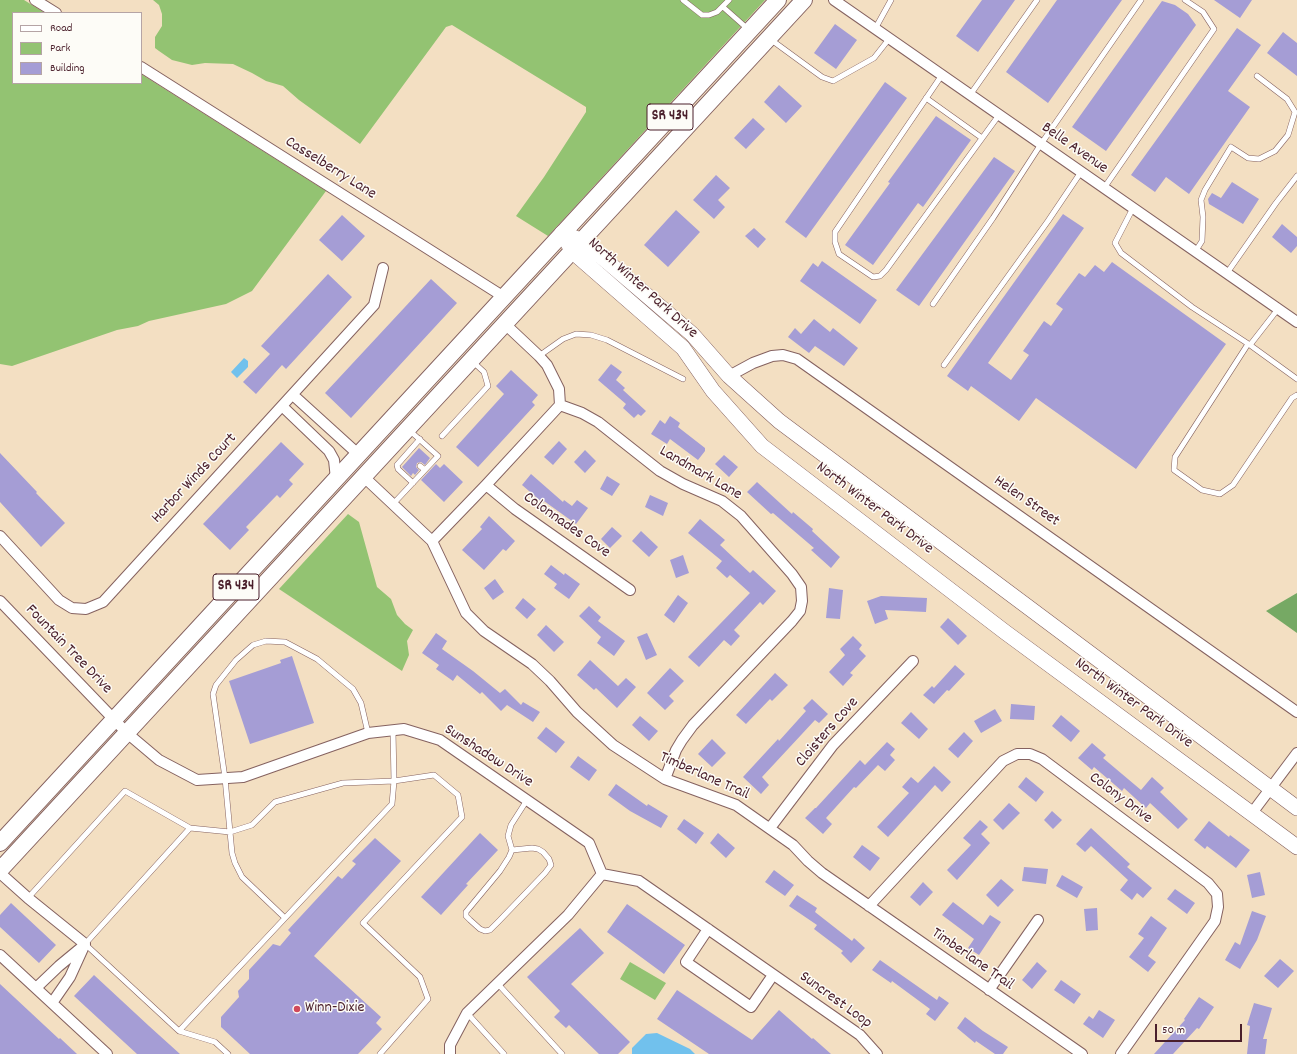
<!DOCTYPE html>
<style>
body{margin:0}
#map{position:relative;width:1297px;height:1054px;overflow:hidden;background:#f3dfc2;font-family:Dekko,sans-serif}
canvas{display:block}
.legend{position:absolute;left:12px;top:12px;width:130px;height:72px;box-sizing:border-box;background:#fdfcf7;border:1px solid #b5a4a5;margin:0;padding:5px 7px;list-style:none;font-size:12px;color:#4a1f2b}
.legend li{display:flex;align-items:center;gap:8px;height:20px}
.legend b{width:20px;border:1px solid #b5a4a5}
.scale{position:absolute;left:1155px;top:1024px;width:87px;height:18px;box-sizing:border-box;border:2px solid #4a1f2b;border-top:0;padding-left:5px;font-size:12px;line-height:14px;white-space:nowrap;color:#4a1f2b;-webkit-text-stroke:3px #fdfcf7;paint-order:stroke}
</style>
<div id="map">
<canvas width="1297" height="1054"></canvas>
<ul class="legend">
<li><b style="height:5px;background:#fff"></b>Road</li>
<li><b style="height:11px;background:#93c372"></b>Park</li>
<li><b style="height:11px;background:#a59dd5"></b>Building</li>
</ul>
<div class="scale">50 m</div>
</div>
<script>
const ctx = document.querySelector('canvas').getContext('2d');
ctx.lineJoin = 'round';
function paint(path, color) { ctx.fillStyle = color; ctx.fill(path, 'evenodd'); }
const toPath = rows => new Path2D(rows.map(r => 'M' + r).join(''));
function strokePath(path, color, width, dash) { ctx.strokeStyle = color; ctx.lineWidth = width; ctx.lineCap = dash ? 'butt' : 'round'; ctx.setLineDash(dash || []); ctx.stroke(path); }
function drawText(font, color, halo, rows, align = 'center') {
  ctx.font = font + ' Dekko,sans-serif'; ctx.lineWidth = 3; ctx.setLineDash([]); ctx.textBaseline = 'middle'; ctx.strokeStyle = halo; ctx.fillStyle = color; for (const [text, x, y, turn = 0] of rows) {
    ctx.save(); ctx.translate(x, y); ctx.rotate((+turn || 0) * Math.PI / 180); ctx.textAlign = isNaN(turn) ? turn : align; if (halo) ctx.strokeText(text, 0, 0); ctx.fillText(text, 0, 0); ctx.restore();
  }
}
const green = toPath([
 [0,0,24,0,45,13,13,13,13,83,141,83,141,74,326,191,252,291,226,304,149,321,138,326,117,330,12,366,0,364],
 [153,0,765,0,548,236,516,216,544,177,586,112,586,107,452,25,446,27,360,144,299,100,283,86,266,81,252,73,233,64,205,63,192,65,172,60,159,51,155,48,155,37,162,26,162,14,159,5],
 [348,514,359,522,377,587,391,599,397,615,405,624,413,630,407,641,409,655,402,671,279,589],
 [630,962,666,983,655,1000,620,979]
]);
const forest = toPath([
 [1297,593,1297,633,1266,611]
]);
const water = toPath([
 [244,358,248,361,248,367,237,378,231,372],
 [657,1033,690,1049,695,1054,632,1054,632,1048,646,1034]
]);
const building = toPath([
 [982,0,1015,0,978,52,956,36],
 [1057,0,1122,0,1048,103,1006,72],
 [1214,0,1252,0,1240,18],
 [1162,1,1175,5,1188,14,1196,25,1106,151,1072,127],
 [835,24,857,40,836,69,814,53],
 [1237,28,1261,45,1228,91,1250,107,1189,194,1166,177,1155,192,1131,175],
 [1283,32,1297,43,1297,76,1267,53],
 [885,82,907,98,806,238,785,222],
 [779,85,802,106,786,123,764,102],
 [936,116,971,140,923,207,918,203,873,265,845,245,890,183,888,182],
 [753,118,765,129,746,149,734,138],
 [994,157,1015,171,919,306,896,290],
 [716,175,730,188,718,200,725,207,714,219,693,200],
 [1232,182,1259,199,1243,224,1209,204,1208,199,1212,193,1221,198],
 [676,210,700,232,668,267,644,245],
 [1063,214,1084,228,988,363,1011,380,1029,355,1023,351,1044,321,1051,326,1063,309,1056,304,1079,273,1085,277,1095,265,1104,272,1112,262,1226,344,1136,469,1036,398,1019,421,971,386,968,391,947,376],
 [342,215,365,236,342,261,319,240],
 [1282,224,1297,237,1297,246,1291,253,1272,237],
 [754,228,766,239,758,248,745,236],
 [822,261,877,300,860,324,800,281,813,263,818,267],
 [328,274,352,297,286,369,282,365,256,394,243,382,270,354,261,346],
 [431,279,457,303,351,418,325,393],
 [814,319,830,332,833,328,858,348,844,366,815,346,809,353,788,337,795,328,801,334],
 [611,364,622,372,616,380,625,388,623,390,646,411,641,416,638,414,634,418,623,408,626,404,598,380],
 [511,370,538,395,532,402,535,405,478,467,456,447,504,394,496,386],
 [670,416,680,423,678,427,705,448,705,451,698,460,670,439,667,444,651,434,660,420,665,424],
 [559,441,567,449,553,465,544,457],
 [281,442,304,464,289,480,293,484,280,498,277,495,246,527,249,530,230,550,203,524],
 [419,448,430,458,425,465,421,462,417,463,416,467,419,470,415,475,413,473,411,476,402,467],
 [585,450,596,461,585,473,574,462],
 [0,453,37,492,36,493,65,523,41,547,0,502],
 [724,455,738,467,729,477,715,464],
 [436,464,440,468,444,464,463,482,444,502,421,480],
 [531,474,563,502,564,500,572,506,577,500,588,508,576,524,544,501,543,503,522,485],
 [607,476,620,484,612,496,600,489],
 [757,482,792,514,793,512,813,529,812,531,840,557,831,568,811,550,814,548,773,513,771,514,747,492],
 [650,495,668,503,663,516,645,507],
 [489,516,515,541,506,551,503,549,484,570,462,550,482,529,480,527],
 [700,519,725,540,720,545,750,573,753,570,776,591,763,605,760,602,734,630,740,636,731,646,724,640,699,667,688,657,750,593,730,575,727,578,716,568,722,561,688,533],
 [612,527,622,536,610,548,601,539],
 [641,531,658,547,649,557,632,541],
 [683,555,689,573,676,578,670,560],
 [551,565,564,575,565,573,580,584,569,599,554,588,557,584,544,574],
 [495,579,504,592,493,600,484,588],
 [829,588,843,590,840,619,826,618],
 [678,595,688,603,674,623,664,615],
 [881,596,927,598,926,612,885,610,888,619,875,624,867,601],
 [523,598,536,609,527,619,515,608],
 [589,606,601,617,598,621,625,641,614,656,597,643,601,637,579,616],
 [948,618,967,636,958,645,940,627],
 [546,625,564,642,554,652,537,635],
 [436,633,447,641,442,649,473,671,500,693,505,689,521,705,523,702,540,712,533,722,507,705,501,711,482,692,480,694,457,675,453,681,436,669,439,665,422,653],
 [647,633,657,655,646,660,637,637],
 [853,636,862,645,859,649,866,656,850,673,853,675,843,686,829,672,845,655,840,649],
 [292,656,314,723,250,744,229,681,281,663,280,660],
 [590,660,618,686,626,678,636,687,617,708,596,688,594,690,577,675],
 [955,665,965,674,949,691,947,690,934,704,923,695,932,686,934,688],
 [670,668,684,681,669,696,674,701,665,710,647,693],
 [775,673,788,685,772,701,770,699,746,724,736,715],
 [812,699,828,714,819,723,815,720,762,777,769,785,761,794,743,777,778,739,779,741,806,711,803,708],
 [1011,704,1035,706,1034,720,1010,719],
 [995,709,1002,721,981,733,974,721],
 [911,712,928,729,919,739,901,723],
 [1061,715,1080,731,1071,742,1052,726],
 [640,716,658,731,649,741,632,725],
 [546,727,565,742,556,753,537,738],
 [964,732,973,741,958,758,948,749],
 [712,739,726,753,712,767,698,754],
 [887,742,895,749,890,755,895,760,885,771,878,765,856,788,854,787,826,818,832,824,823,834,805,818,815,808,816,808,860,760,865,765],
 [1092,743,1106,755,1103,758,1141,790,1152,777,1164,788,1160,792,1188,819,1178,829,1150,803,1146,808,1124,788,1122,791,1094,767,1092,770,1078,758],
 [578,756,597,770,589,781,570,767],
 [934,766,951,782,942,792,935,785,888,837,877,827,909,793,902,787,911,777,918,783],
 [1026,777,1044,792,1036,802,1018,787],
 [616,784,647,806,648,804,668,816,661,828,630,811,608,795],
 [1009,803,1020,813,1003,830,993,820],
 [1052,811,1062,820,1053,829,1044,820],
 [684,819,704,833,696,844,677,829],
 [980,820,988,827,981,834,990,843,957,880,947,870,971,845,963,838],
 [1209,821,1229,837,1230,835,1250,850,1236,868,1207,846,1205,849,1194,840],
 [1091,828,1130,864,1127,867,1152,888,1143,898,1137,893,1132,900,1120,890,1128,880,1091,846,1085,852,1076,844],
 [480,833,498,850,466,884,468,885,441,915,421,897],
 [718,833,735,848,726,858,710,843],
 [375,838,401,861,314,956,381,1017,376,1023,382,1029,358,1054,250,1054,221,1027,221,1017,239,997,238,991,249,979,249,970,273,944,280,946,291,933,288,930,338,876,342,879,356,864,352,861],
 [862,845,880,858,870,871,853,857],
 [1024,867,1048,869,1046,884,1022,881],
 [774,870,794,885,785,896,765,882],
 [1260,872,1265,895,1252,898,1247,875],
 [1062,875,1083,887,1077,898,1056,886],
 [1001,879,1014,890,998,907,986,895],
 [923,882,933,892,920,906,910,897],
 [1175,889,1195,903,1187,914,1167,899],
 [797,895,817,908,815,912,852,941,854,938,865,948,851,963,841,953,843,951,814,929,817,925,789,906],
 [953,902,983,925,990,915,1001,922,979,955,968,948,974,939,942,915],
 [11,903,56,945,39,963,0,927,0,915],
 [627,904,685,945,664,974,607,932],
 [1097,908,1098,930,1086,931,1084,909],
 [1252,911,1266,916,1257,940,1240,969,1225,960,1235,942,1240,945],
 [1151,916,1167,928,1148,956,1156,962,1148,972,1129,957,1144,938,1138,934],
 [580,928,604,953,571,984,630,1042,618,1054,599,1054,569,1025,566,1028,554,1017,560,1011,527,977],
 [1280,959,1294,971,1278,988,1264,976],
 [880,960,937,1000,939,996,949,1003,935,1021,926,1014,930,1009,892,981,891,983,872,970],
 [1037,962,1047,971,1032,989,1022,980],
 [94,975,149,1026,180,1054,137,1054,74,996],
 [1061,980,1081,994,1074,1004,1054,990],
 [0,984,59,1039,60,1038,77,1054,0,1054],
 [677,990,752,1040,779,1010,812,1039,813,1038,831,1054,709,1054,657,1019],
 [1199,997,1214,1007,1199,1029,1197,1028,1173,1054,1154,1054,1185,1020,1184,1019],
 [1254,1003,1272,1008,1263,1039,1267,1039,1265,1054,1247,1054,1250,1026,1247,1025],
 [1099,1010,1115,1020,1103,1038,1083,1024,1089,1016,1093,1019],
 [965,1017,983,1031,1008,1047,1003,1054,995,1054,976,1041,975,1043,957,1028]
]);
const lane = toPath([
 [683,0,702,15,709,15,717,12,729,0],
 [723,7,749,30],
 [875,29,891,0],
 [770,39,822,77,833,81,874,58,889,39],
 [942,75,835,232,835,242,839,254,873,277,880,276,886,270,999,115],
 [970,95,1037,0],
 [926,98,982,138],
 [1104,188,1214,29,1203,12,1185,0],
 [1133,208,1115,243,1121,253,1192,307,1250,345,1297,379],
 [1195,252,1202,241,1203,217,1201,200,1205,190,1231,147,1248,158,1259,159,1275,151,1288,135,1295,112,1287,99,1257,76],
 [1227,273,1276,203,1297,176],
 [933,304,993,218,1041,144,1141,0],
 [1248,344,1175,457,1174,470,1202,490,1220,494,1233,485,1292,398,1297,395],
 [1250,345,1278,309],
 [539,356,563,339,576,334,591,335,607,340,683,379],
 [944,365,1048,221,1081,172],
 [442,436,488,386,484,372,472,361],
 [420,466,425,470],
 [413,483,398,469,397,465,420,439],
 [393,504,438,456,409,430],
 [512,850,532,848,538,849,543,852,549,859,551,865,545,873,499,921,490,930,485,931,480,929,470,920,466,916,466,912,500,871,509,857,512,850,508,836,511,825,527,800],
 [28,898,125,791,190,828],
 [285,918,242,877,235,863,232,853,230,832,252,825,275,802,343,783,394,781,393,731],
 [498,984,562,1054],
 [467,1013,504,1054],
 [179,1031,392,804,394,781,434,775,458,795,462,817,363,923,420,977,428,999,380,1054],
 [228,1054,215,1042,179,1031,85,944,190,828,230,832,225,778,213,694,216,685,236,660,253,645,266,641,285,642,317,659,353,689,361,703,368,733]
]);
const street = toPath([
 [35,0,56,13],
 [834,0,1297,322],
 [141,67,504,297],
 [505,324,539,356,547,365,559,389,560,405],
 [729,376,753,363,772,356,783,355,797,359,1297,712],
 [293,395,358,454],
 [560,405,582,413,598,422,660,471,683,484,722,501,741,516,792,574,801,587,802,601,800,611,792,621,693,725,682,740,676,750,665,779],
 [282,406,329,451,334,460,336,479],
 [364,477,432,541,466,613,484,631,532,664,550,681,577,712,613,745,665,779,736,805,793,845,808,861,822,873,1082,1054],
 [486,485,515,509,630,590],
 [0,536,59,600,72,608,86,609,103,602,374,305,383,268],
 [432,541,486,485,560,405],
 [0,601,127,733,159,760,197,780,243,777,368,733,404,729,440,740,589,843,602,874],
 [1252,813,1297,753],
 [770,828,833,745,913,661],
 [0,873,28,898,85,944],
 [602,874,639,881,860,1035,877,1054],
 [869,906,1003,761,1017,754,1030,754,1042,759,1208,883,1217,894,1218,907,1215,921,1121,1054],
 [708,929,686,962,751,1007,773,975],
 [0,955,107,1054],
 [36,988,59,966,82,947],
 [989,990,1038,920],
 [52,1003,70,977,85,944],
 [450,1054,450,1045,467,1013,568,915,602,874]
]);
const secondary = toPath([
 [562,233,573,252,683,348,713,391,762,446,1005,632,1297,847],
 [570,236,583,241,692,334,729,376,779,421,1297,808]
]);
const primary = toPath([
 [0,843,778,0],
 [0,870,804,0]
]);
const markers = [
 [297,1009,4,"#d1495b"]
];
const shields = [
 [670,117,46],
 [236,587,46]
];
const shieldNames = [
 ["SR 434",670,117],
 ["SR 434",236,587]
];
const streetNames = [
 ["Belle Avenue",1074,149,35],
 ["Casselberry Lane",330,169,32],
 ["North Winter Park Drive",642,289,42],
 ["Landmark Lane",700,474,30],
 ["Harbor Winds Court",195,479,-47],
 ["Helen Street",1026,502,35],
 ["North Winter Park Drive",874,509,37],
 ["Colonnades Cove",566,526,35],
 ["Fountain Tree Drive",68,650,46],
 ["North Winter Park Drive",1133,704,36],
 ["Cloisters Cove",828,733,-49],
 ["Sunshadow Drive",488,757,33],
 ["Timberlane Trail",704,777,24],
 ["Colony Drive",1120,799,37],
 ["Timberlane Trail",972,960,35],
 ["Suncrest Loop",835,1001,36]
];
const poiNames = [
 ["Winn-Dixie",305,1009]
];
paint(green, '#93c372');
paint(forest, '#76a964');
paint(water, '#71c1ed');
paint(building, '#a59dd5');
strokePath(lane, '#856260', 6);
strokePath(street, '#856260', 12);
strokePath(secondary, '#856260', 16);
strokePath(primary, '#856260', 18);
strokePath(lane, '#fff', 5);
strokePath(street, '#fff', 10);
strokePath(secondary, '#fff', 15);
strokePath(primary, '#fff', 16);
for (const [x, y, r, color] of markers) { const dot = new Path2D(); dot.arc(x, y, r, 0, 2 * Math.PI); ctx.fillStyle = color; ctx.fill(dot); strokePath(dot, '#fdfcf7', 1.5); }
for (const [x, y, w] of shields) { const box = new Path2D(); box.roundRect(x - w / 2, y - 13, w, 26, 3); ctx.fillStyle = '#fdfcf7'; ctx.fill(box); strokePath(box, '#4a1f2b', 1); }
drawText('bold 15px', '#4a1f2b', null, shieldNames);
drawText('16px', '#4a1f2b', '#fdfcf7', streetNames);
drawText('16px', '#4a1f2b', '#fdfcf7', poiNames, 'left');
</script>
